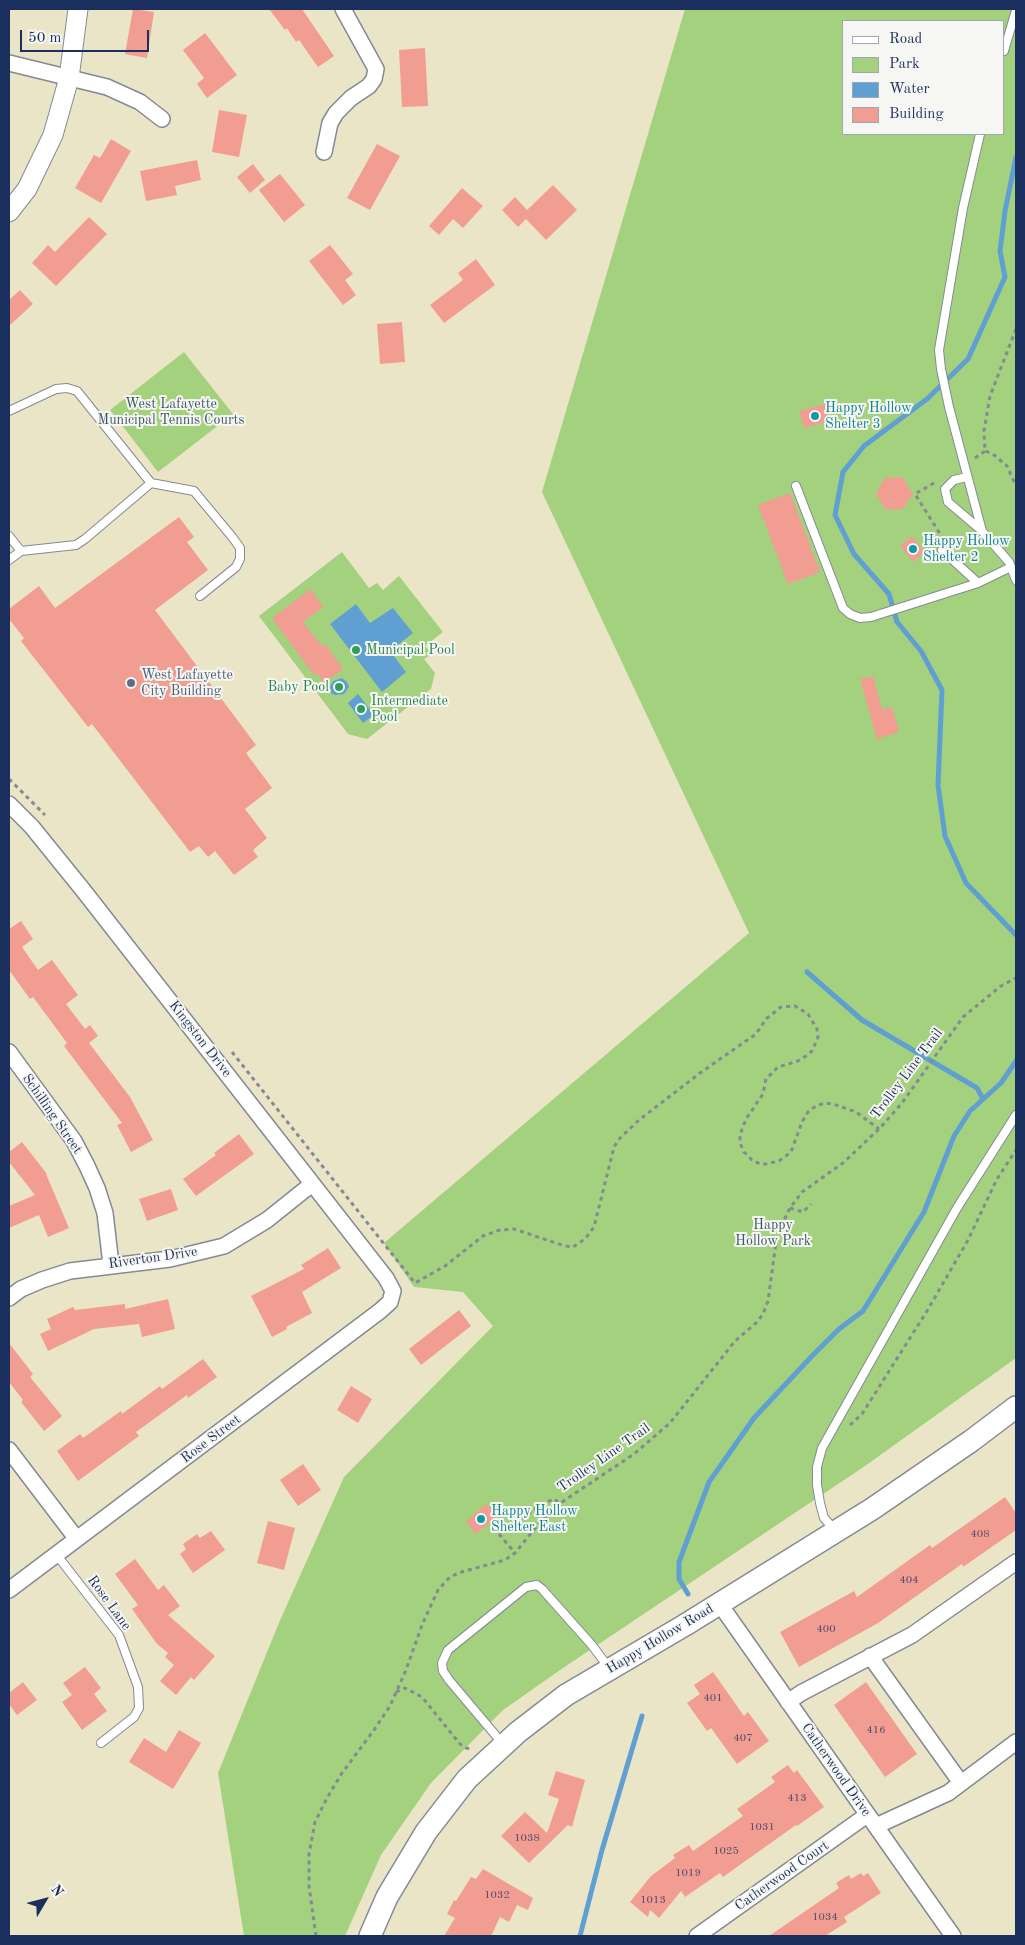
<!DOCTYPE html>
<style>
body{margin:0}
#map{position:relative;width:1025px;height:1945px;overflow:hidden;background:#ebe5c8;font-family:"Old Standard TT",serif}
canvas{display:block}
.frame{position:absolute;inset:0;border:10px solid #1b2f5e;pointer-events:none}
.legend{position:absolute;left:842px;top:20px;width:162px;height:115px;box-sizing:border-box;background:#f6f6f2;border:1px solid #9ea6b7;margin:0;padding:6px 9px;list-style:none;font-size:15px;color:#1b2f5e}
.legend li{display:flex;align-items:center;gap:10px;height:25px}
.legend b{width:25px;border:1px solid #9ea6b7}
.north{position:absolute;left:20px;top:1875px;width:50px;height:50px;-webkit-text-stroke:4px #f6f6f2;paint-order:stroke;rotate:53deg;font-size:14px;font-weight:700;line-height:20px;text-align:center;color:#1b2f5e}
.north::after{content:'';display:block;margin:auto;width:18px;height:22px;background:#1b2f5e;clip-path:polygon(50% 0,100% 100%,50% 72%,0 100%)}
.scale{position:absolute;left:20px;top:30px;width:129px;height:22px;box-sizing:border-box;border:2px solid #1b2f5e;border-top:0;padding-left:6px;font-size:15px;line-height:18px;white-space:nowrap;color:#1b2f5e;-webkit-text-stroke:4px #f6f6f2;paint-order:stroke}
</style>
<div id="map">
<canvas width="1025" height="1945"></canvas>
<div class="frame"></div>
<ul class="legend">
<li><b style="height:6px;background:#fff"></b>Road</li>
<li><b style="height:14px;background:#a4d17e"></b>Park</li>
<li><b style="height:14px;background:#5f9fd2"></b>Water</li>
<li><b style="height:14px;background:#f29d92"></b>Building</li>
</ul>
<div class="north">N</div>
<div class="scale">50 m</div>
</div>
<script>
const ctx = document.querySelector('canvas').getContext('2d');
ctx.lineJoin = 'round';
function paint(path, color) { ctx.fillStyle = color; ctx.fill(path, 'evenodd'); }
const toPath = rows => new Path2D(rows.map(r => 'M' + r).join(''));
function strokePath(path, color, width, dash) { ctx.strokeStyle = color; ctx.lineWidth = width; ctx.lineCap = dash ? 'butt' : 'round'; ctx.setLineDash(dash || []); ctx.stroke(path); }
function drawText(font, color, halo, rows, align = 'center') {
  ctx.font = font + ' "Old Standard TT",serif'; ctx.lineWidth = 4; ctx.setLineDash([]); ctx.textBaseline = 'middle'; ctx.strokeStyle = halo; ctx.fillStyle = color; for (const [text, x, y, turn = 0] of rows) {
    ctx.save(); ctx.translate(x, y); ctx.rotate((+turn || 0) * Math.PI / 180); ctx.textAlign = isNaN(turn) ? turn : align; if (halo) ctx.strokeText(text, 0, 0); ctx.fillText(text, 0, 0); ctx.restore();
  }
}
const green = toPath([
 [685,9,1016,9,1016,1358,865,1466,563,1668,503,1710,431,1783,381,1855,345,1936,244,1936,218,1773,278,1625,344,1477,493,1326,463,1292,414,1287,384,1243,749,933,542,492],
 [844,21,1004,21,1004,134,844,134],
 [184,352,233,414,158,472,110,410],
 [342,552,369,588,377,583,383,590,399,576,443,632,425,646,432,654,424,659,435,673,431,689,367,739,348,734,259,616]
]);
const water = toPath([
 [356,604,370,623,393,608,413,633,390,651,406,672,382,692,330,624],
 [342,678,347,682,349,687,344,694,335,695,331,693,330,686,333,681],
 [358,694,374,715,363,723,348,703]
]);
const stream = toPath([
 [1016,157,1005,211,1000,251,1005,277,968,359,927,399,864,446,843,472,835,515,854,554,889,594,897,622,921,651,942,690,938,785,945,836,966,883,1016,935],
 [807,972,862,1020,977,1088,983,1099],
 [688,1594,679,1579,679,1562,709,1482,754,1418,812,1356,839,1329,863,1311,924,1212,954,1136,970,1111,1001,1083,1016,1061],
 [580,1936,602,1850,642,1716]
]);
const building = toPath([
 [133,9,154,12,147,58,125,54],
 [269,9,302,9,334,56,318,67,299,40,296,42,287,28,285,30],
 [205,33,237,75,207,98,197,84,204,78,183,50],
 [425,48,428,106,402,107,399,50],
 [219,110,247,115,239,157,212,152],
 [111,139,131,151,101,203,75,188,94,155,100,158],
 [377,144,400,156,370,210,347,198],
 [197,160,201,180,175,186,177,195,146,201,140,171],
 [253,164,265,180,250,193,237,177],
 [280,174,305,205,284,222,259,190],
 [553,185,577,210,546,240,526,219,518,227,502,210,515,197,527,210],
 [462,188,483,206,463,228,453,219,439,235,429,226],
 [89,217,107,234,56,286,32,263,48,245,55,252],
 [330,245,353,274,345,280,356,295,343,305,309,261],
 [476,259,495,285,444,323,430,305,463,280,458,273],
 [20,290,33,304,9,326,9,300],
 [402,322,405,362,380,364,377,324],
 [825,404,830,421,804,428,799,411],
 [902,477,913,494,903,509,886,510,876,494,885,478],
 [790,493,820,572,788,584,758,505],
 [179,517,194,537,187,542,208,570,155,610,256,745,246,753,272,788,245,809,267,838,253,850,258,857,234,875,215,851,208,857,199,846,190,852,92,724,88,727,21,641,24,638,9,619,9,609,39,586,55,608],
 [912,536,925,552,913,562,900,546],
 [310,589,323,607,303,622,322,646,325,644,343,669,324,683,317,673,314,675,272,618],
 [873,676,882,710,892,707,899,732,877,739,860,679],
 [21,921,33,939,22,947,38,970,52,960,78,995,66,1004,85,1029,90,1025,98,1036,89,1043,130,1097,153,1140,131,1152,117,1125,122,1123,64,1046,67,1043,33,997,30,999,9,970,9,929],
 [239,1134,254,1154,196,1196,183,1179,216,1155,214,1153],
 [22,1142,47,1174,46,1174,69,1228,48,1237,39,1215,9,1228,9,1206,35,1195,9,1162,9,1152],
 [171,1189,178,1210,147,1221,139,1199],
 [328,1248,341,1268,302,1292,312,1313,286,1327,287,1329,272,1337,251,1296,304,1269,301,1265],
 [168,1299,175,1329,142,1337,139,1324,94,1329,48,1351,40,1334,51,1329,47,1319,73,1307,75,1310,125,1304,125,1309],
 [459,1310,471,1326,421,1365,409,1349],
 [9,1343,33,1374,30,1377,62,1416,44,1431,21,1402,23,1400,9,1382],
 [203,1359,217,1377,188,1398,187,1395,136,1432,139,1436,78,1481,57,1451,80,1434,83,1438,121,1411,122,1414,160,1386,162,1389],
 [351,1386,372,1399,358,1423,337,1410],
 [303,1464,321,1490,298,1506,280,1480],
 [1005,1497,1016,1513,1016,1530,963,1567,962,1564,878,1623,799,1667,780,1632,854,1591,857,1597,930,1545,932,1548],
 [486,1504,497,1516,476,1534,466,1522],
 [268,1521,295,1528,284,1570,257,1563],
 [211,1531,225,1550,193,1573,180,1554,186,1549,183,1544,197,1534,200,1538],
 [135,1559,158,1590,164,1585,180,1606,168,1615,215,1656,194,1680,191,1677,176,1695,160,1681,174,1665,165,1657,168,1653,157,1644,132,1609,138,1605,115,1574],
 [85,1667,101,1688,94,1694,107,1711,82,1730,62,1702,72,1695,63,1683],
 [713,1672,744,1716,748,1712,769,1741,737,1764,711,1728,707,1731,687,1703,700,1694,694,1685],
 [23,1682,37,1700,17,1715,9,1704,9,1693],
 [866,1682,917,1754,885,1777,834,1705],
 [179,1730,201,1743,173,1789,129,1762,144,1738,166,1752],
 [788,1765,794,1773,797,1770,824,1807,797,1826,796,1825,723,1877,720,1873,685,1897,681,1891,659,1918,650,1910,648,1917,630,1902,651,1876,675,1858,673,1855,689,1845,693,1851,743,1816,737,1809,775,1782,771,1777],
 [556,1771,585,1780,572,1827,568,1825,529,1863,501,1836,525,1812,547,1833,559,1799,548,1795],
 [483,1869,533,1898,528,1910,517,1905,509,1922,500,1917,491,1936,444,1936,455,1918,447,1914,454,1900,456,1901,471,1877,476,1879],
 [861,1873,863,1876,868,1873,881,1893,844,1917,847,1922,825,1936,769,1936,839,1888,836,1883,849,1875,851,1879]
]);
const path = toPath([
 [1016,329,990,396,984,431,985,451,993,454,1007,466,1016,486],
 [975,458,985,451],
 [934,483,915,494,942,537,940,538],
 [9,779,45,815],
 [232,1052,415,1283,445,1266,483,1236,500,1230,514,1229,565,1246,573,1247,585,1239,594,1227,614,1147,620,1138,639,1120,700,1073,756,1034,766,1019,781,1007,795,1006,808,1014,817,1029,818,1037,812,1051,806,1056,798,1061,778,1067,766,1079,763,1094,746,1119,740,1135,740,1143,744,1152,752,1160,760,1164,766,1164,779,1161,791,1152,802,1122,808,1112,816,1106,825,1103,833,1104,856,1112,879,1129],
 [790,1208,803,1212,811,1204],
 [850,1425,862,1414,927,1311,968,1240,997,1179,1016,1150],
 [501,1532,546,1502,555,1499,559,1504],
 [499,1534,515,1553],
 [396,1692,405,1688,422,1697,460,1744,466,1748,473,1749],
 [316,1936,309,1886,309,1854,315,1822,327,1798,342,1773,374,1730,390,1706,406,1670,422,1625,438,1590,449,1578,458,1573,505,1560,515,1553,541,1521,559,1504,634,1454,670,1423,735,1341,756,1323,763,1314,768,1301,777,1235,790,1208,802,1192,843,1163,879,1129,902,1103,963,1017,1001,986,1016,978]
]);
const service = toPath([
 [1004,51,1016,10],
 [980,134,963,208,939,350,941,369,949,407,982,531,1009,562,1016,580],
 [9,411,56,389,67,388,77,391,151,483,85,539,76,545,21,551],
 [967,477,954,480,945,489,948,502,981,530],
 [151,483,194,491,233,538,240,548,240,559,236,567,200,596],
 [796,486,843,608,850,614,860,618,871,617,978,583],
 [9,536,21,551,9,560],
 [942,550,978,583,1011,567],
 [835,1530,824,1518,820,1503,817,1485,817,1467,822,1448,957,1208,1016,1115],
 [56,1554,119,1635,138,1687,139,1708,134,1717,101,1743],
 [503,1744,449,1680,443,1671,442,1663,448,1650,526,1587,537,1585,542,1589,591,1644,609,1668]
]);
const minor = toPath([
 [9,63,107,87,140,102,162,119],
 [324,152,330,123,336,113,351,98,369,86,374,79,376,69,343,9],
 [9,804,32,827,83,890,386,1278,393,1291,390,1302,380,1311,9,1590],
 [9,1052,74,1141,87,1166,97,1188,105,1213,111,1265],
 [9,1298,21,1289,42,1280,70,1271,170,1259,224,1246,267,1220,312,1184],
 [9,1450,76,1538],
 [719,1603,953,1936],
 [870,1656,961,1783],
 [788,1702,801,1693,912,1635,1016,1562],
 [876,1826,948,1793,1016,1742],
 [697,1936,867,1815]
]);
const tertiary = toPath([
 [9,212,27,189,53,135,69,78,78,9]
]);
const secondary = toPath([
 [370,1936,387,1897,426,1832,467,1779,518,1732,566,1695,685,1625,872,1509,971,1441,1016,1407]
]);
const markers = [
 [815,416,5,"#0f9aa8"],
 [913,549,5,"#0f9aa8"],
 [356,650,5,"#2e9e5b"],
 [131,683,5,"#5c6f8a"],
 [339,687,5,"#2e9e5b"],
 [361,709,5,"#2e9e5b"],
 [481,1519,5,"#0f9aa8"]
];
const numberNames = [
 ["408",980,1534],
 ["404",909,1580],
 ["400",826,1629],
 ["401",713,1698],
 ["416",876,1730],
 ["407",743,1738],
 ["413",797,1798],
 ["1031",762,1827],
 ["1038",527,1838],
 ["1025",726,1851],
 ["1019",688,1873],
 ["1032",497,1895],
 ["1013",653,1900],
 ["1034",825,1917]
];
const parkNames = [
 ["West Lafayette",171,404],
 ["Municipal Tennis Courts",171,420],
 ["Happy",773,1225],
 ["Hollow Park",773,1241]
];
const cultureNames = [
 ["Happy Hollow",825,408],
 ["Shelter 3",825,424],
 ["Happy Hollow",923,541],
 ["Shelter 2",923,557],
 ["Happy Hollow",491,1511],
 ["Shelter East",491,1527]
];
const leisureNames = [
 ["Municipal Pool",366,650],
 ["Baby Pool",329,687,"right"],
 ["Intermediate",371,701],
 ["Pool",371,717]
];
const serviceNames = [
 ["West Lafayette",141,675],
 ["City Building",141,691]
];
const streetNames = [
 ["Kingston Drive",200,1039,52],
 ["Trolley Line Trail",907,1074,-53],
 ["Schilling Street",52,1114,55],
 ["Riverton Drive",153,1258,-8],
 ["Rose Street",211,1439,-37],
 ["Trolley Line Trail",604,1458,-35],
 ["Rose Lane",109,1603,54],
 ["Happy Hollow Road",660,1639,-31],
 ["Catherwood Drive",836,1770,55],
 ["Catherwood Court",782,1876,-35]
];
paint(green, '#a4d17e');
paint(water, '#5f9fd2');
strokePath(stream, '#5f9fd2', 5);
paint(building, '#f29d92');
strokePath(service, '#838a93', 10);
strokePath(minor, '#838a93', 18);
strokePath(tertiary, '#838a93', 21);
strokePath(secondary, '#838a93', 24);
strokePath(path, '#838a93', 3, [4, 4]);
strokePath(service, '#fff', 8);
strokePath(minor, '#fff', 15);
strokePath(tertiary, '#fff', 19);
strokePath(secondary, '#fff', 21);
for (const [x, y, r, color] of markers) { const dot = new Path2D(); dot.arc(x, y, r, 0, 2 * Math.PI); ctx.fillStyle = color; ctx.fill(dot); strokePath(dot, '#f6f6f2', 2); }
drawText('11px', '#514a6b', null, numberNames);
drawText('14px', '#3d5866', '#f6f6f2', parkNames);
drawText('14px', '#0d838f', '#f6f6f2', cultureNames, 'left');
drawText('14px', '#27864d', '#f6f6f2', leisureNames, 'left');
drawText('14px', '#4e5e75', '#f6f6f2', serviceNames, 'left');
drawText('14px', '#1b2f5e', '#f6f6f2', streetNames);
</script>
